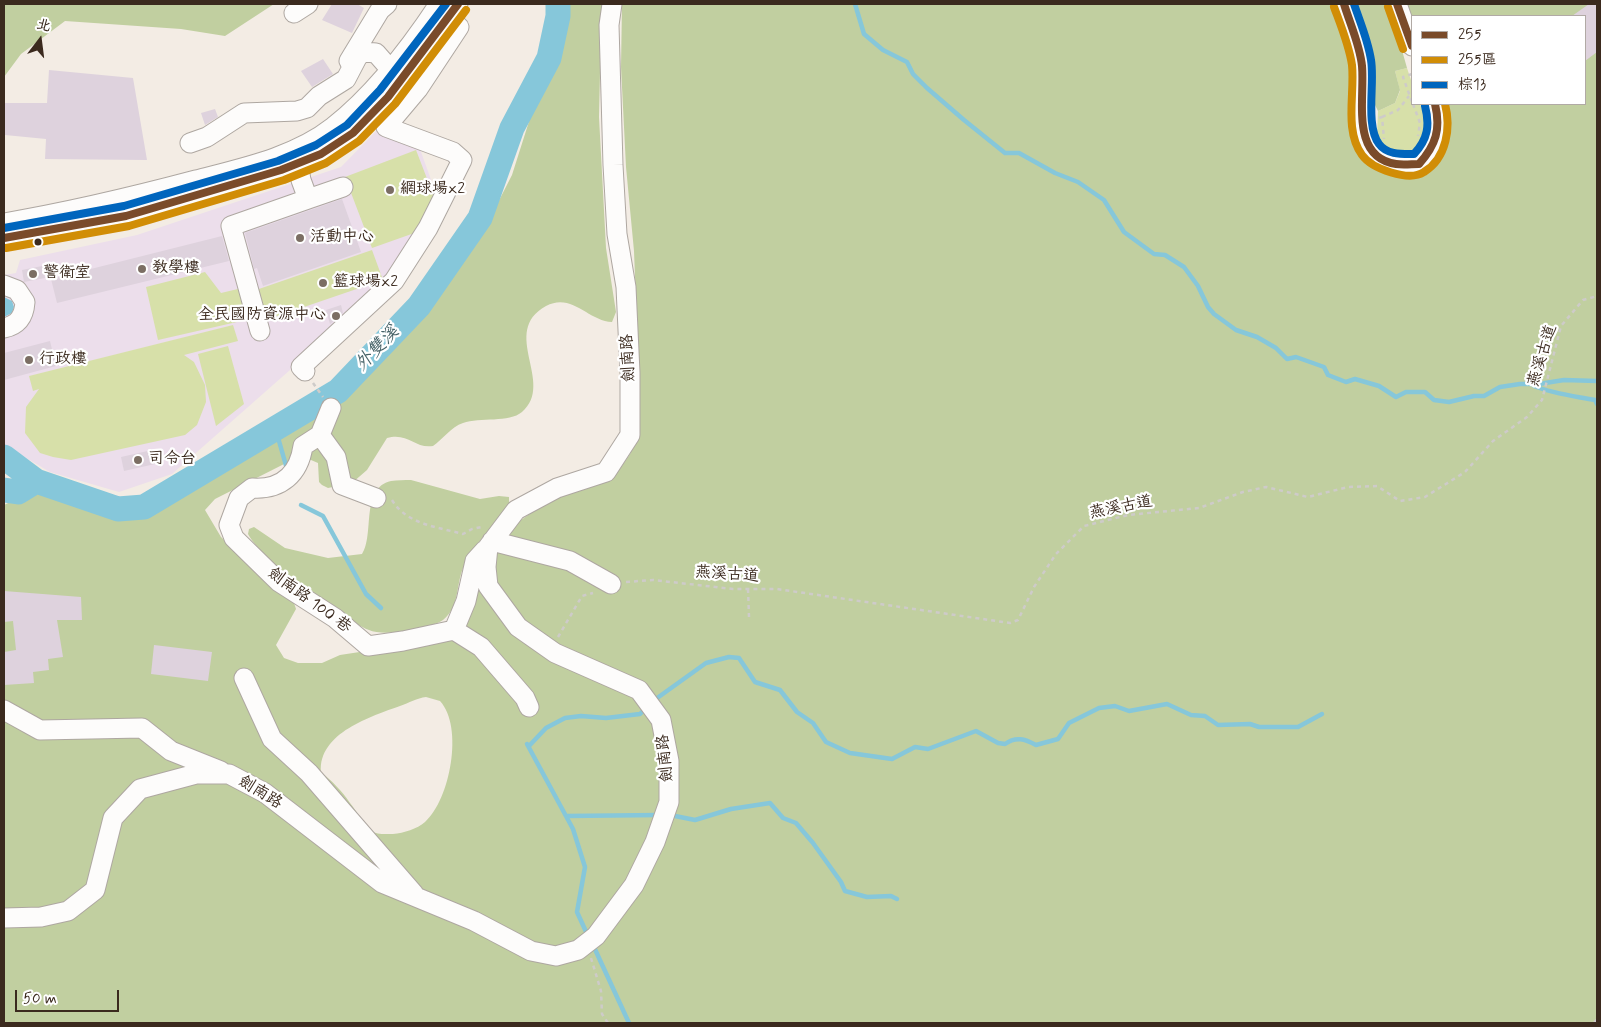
<!DOCTYPE html>
<meta charset="utf-8">
<style>
body{margin:0}
#map{position:relative;width:1601px;height:1027px;overflow:hidden;background:#f3ece4;font-family:Mynerve,"LXGW WenKai TC",sans-serif}
canvas{display:block}
.frame{position:absolute;inset:0;border:5px solid #3b2a1e;pointer-events:none}
.legend{position:absolute;left:1411px;top:15px;width:175px;height:90px;box-sizing:border-box;background:#fff;border:1px solid #b1aaa5;margin:0;padding:6px 9px;list-style:none;font-size:15px;color:#3b2a1e}
.legend li{display:flex;align-items:center;gap:10px;height:25px}
.legend b{width:25px;border:1px solid #b1aaa5}
.north{position:absolute;left:15px;top:15px;width:50px;height:50px;-webkit-text-stroke:4px #fff;paint-order:stroke;rotate:15deg;font-size:14px;font-weight:700;line-height:20px;text-align:center;color:#3b2a1e}
.north::after{content:'';display:block;margin:auto;width:18px;height:22px;background:#3b2a1e;clip-path:polygon(50% 0,100% 100%,50% 72%,0 100%)}
.scale{position:absolute;left:15px;top:990px;width:104px;height:22px;box-sizing:border-box;border:2px solid #3b2a1e;border-top:0;padding-left:6px;font-size:15px;line-height:18px;white-space:nowrap;color:#3b2a1e;-webkit-text-stroke:4px #fff;paint-order:stroke}
</style>
<div id="map">
<canvas width="1601" height="1027"></canvas>
<div class="frame"></div>
<ul class="legend">
<li><b style="height:6px;background:#7a4b2a"></b>255</li>
<li><b style="height:6px;background:#d18d06"></b>255區</li>
<li><b style="height:6px;background:#0065bd"></b>棕13</li>
</ul>
<div class="north">北</div>
<div class="scale">50 m</div>
</div>
<script>
const context = document.querySelector('canvas').getContext('2d');
context.lineJoin = 'round';
function fillPath(path, color) { context.fillStyle = color; context.fill(path, 'evenodd'); }
function stroke(path, color, width, dash) { context.strokeStyle = color; context.lineWidth = width; context.lineCap = dash ? 'butt' : 'round'; context.setLineDash(dash || []); context.stroke(path); }
function label(font, color, halo, rows, align = 'center') {
  context.font = font + ' Mynerve,"LXGW WenKai TC",sans-serif'; context.lineWidth = 4.5; context.setLineDash([]); context.textBaseline = 'middle'; context.strokeStyle = halo; context.fillStyle = color; for (const [text, x, y, turn = 0] of rows) {
    context.save(); context.translate(x, y); context.rotate((+turn || 0) * Math.PI / 180); context.textAlign = isNaN(turn) ? turn : align; if (halo) context.strokeText(text, 0, 0); context.fillText(text, 0, 0); context.restore();
  }
}
fillPath(new Path2D(`
 M388 119 416 138 439 202 391 281 172 474 119 492 50 472 4 445V275L16 273 20 260 137 235 341 167Z`), '#ecdeeb');
fillPath(new Path2D(`
 M1407 68 1412 83V104H1420C1422 110 1426 117 1426 123 1428 156 1403 158 1380 144L1377 136 1378 111 1395 103 1400 91 1395 71Z
 M416 150 436 202 420 231 372 248 345 177Z
 M372 250 383 280 266 320 256 290Z
 M205 272 221 293 242 288 250 319 158 340 146 287Z
 M233 325 238 341 184 355 194 362 205 385 206 402 197 425 185 435 71 460 53 457 40 453 25 433 26 407 39 389 33 391 29 376Z
 M228 346 244 404 216 426 198 354Z`), '#d7e0a9');
fillPath(new Path2D(`
 M4 4H274L225 36 181 29 65 21 21 54 4 77Z
 M565 4H604L601 29 599 117 606 248 616 312 612 322C588 321 572 292 546 306 499 332 556 383 522 412 509 423 480 417 463 423 451 427 443 439 433 446 415 449 408 432 387 438L367 470 352 483 328 488 322 485 319 482 318 463 311 460H292L215 499 205 510 221 537 270 584 293 600 296 609 276 645 284 658 298 663H322L340 655 451 638 479 580 514 525 538 508 576 490 605 481 617 473 630 454 638 434 639 379 634 251 626 167 621 67 622 4H1337L1354 67 1355 132 1401 173 1417 174 1432 168C1446 143 1446 132 1442 104H1585V16H1412V32L1404 4H1597V1023H4V505L31 492 45 494 112 513 135 514 160 507 340 397 376 365 422 316 487 224 512 175 532 112 549 76 563 29ZM426 697 440 701C464 727 450 800 425 822 417 829 404 833 393 834 386 834 377 835 371 831 362 824 357 811 350 803 342 791 332 781 321 772 318 733 372 716 400 706 409 703 417 698 426 697Z
 M1353 4H1389L1407 68 1395 71 1400 90 1395 103 1378 111 1369 93Z
 M411 480 480 499 499 496 509 497V504L504 513C490 529 474 545 465 564 455 582 461 606 443 620 430 629 384 637 369 630 337 617 265 564 248 534L249 529 254 527 285 548 328 558 362 554C375 535 360 488 391 481 397 480 405 480 411 480Z`), '#c1cfa0');
fillPath(new Path2D(`
 M4 297 12 301 14 307 12 313 4 317Z`), '#86c7da');
stroke(new Path2D(`
 M855 4 864 34 883 50 907 62 913 74 927 88 964 120 1005 153H1019L1055 173 1078 182 1104 200 1124 232 1154 254 1165 255 1184 267 1198 286 1208 307 1214 314 1236 330 1257 337 1276 348 1287 359 1296 357 1324 367 1328 375 1346 382 1355 379 1379 386 1396 397 1406 392H1425L1434 400 1449 402 1474 396H1484L1500 387 1520 384H1539L1564 380 1597 381
 M1534 386C1554 394 1574 396 1595 400L1597 404
 M275 427 287 469
 M301 505 323 516 366 594 381 608
 M653 701 706 663 729 657 739 658 755 682 780 690 797 712 813 723 826 742 850 753 892 759 915 747 928 749 976 731 998 743 1005 744C1016 736 1025 739 1036 745L1058 739 1069 723 1099 708 1115 706 1129 711 1167 704 1191 715 1205 716 1218 725 1250 724 1259 727H1298L1322 714
 M527 744 573 829 585 867 577 912 588 936
 M529 746 546 728 565 718 581 716 606 718 640 714 646 708
 M670 815 695 820 731 809 770 803 783 818 796 823 813 843 841 882 845 891 867 897 891 896 897 899
 M566 816 660 815
 M593 945 629 1023`), '#86c7da', 4.5);
stroke(new Path2D(`
 M4 457 36 481 118 509 144 507 338 391 419 306 480 218 512 128 549 58 558 16V4
 M4 490 18 492 36 481`), '#86c7da', 25);
fillPath(new Path2D(`
 M332 4H357L364 8 352 33 322 20Z
 M1589 4H1597V52L1585 61V16H1572Z
 M323 59 333 74 312 87 301 71Z
 M49 70 133 78 147 160 45 159 46 139 5 135V103H47Z
 M215 109 218 117 205 125 201 113Z
 M342 199 361 252 263 286 257 268 254 269 245 233Z
 M222 236 229 261 57 303 51 279Z
 M42 266 45 278 24 282 22 270Z
 M341 305 343 313 330 324 326 310Z
 M50 341 56 366 4 380V353Z
 M152 450 155 464 124 471 121 457Z
 M4 591 81 597 82 620H57L63 657 48 659 49 670 33 672 34 683 4 685V652L16 650 13 621 4 622Z
 M154 645 212 652 208 681 151 674Z`), '#ded2dd');
const minor = new Path2D(`
 M1344 4C1350 24 1360 46 1362 67 1365 115 1347 172 1419 164 1437 145 1443 130 1435 104
 M1397 4 1412 46
 M294 13 308 4
 M349 61 380 10 387 4
 M190 143 207 137 244 113 297 111 307 108 319 96 346 79 358 56 364 52 376 53 390 69
 M308 199 343 187
 M4 223C69 212 132 197 196 180 242 168 295 157 333 127 375 94 410 48 439 4
 M4 238 126 216 281 170 321 154 353 133 388 97 458 4
 M4 285 17 290 25 302C24 317 18 325 4 328
 M260 331 231 226 308 199 301 180 298 163
 M305 371 301 367 394 281 428 228 462 160 453 152 386 127 418 89 459 27 448 19
 M320 435 331 408
 M376 498 342 485 336 457 320 435 303 446C299 474 281 490 252 488L239 498 229 525 234 538 279 582 335 618 368 646 403 641 454 630 466 601 475 561 485 550
 M492 541 570 561 611 584
 M454 630 481 647 525 698 529 707
 M244 678 272 739 309 773 414 894
 M4 710 40 730 142 728 171 751 221 771
 M4 918 41 917 68 911 95 890 113 818 140 789 196 774H229L265 793 382 883 474 921 531 951 556 956 578 950 596 936 634 885 655 842 669 802V761L661 720 639 690 555 653 518 627 488 586 486 567 488 547 516 510 557 488 606 472 630 435V373L626 287 617 234 613 165 609 25 612 4`);
stroke(minor, '#aea7a1', 21);
stroke(new Path2D(`
 M1412 74 1403 77 1412 102
 M1413 104 1420 123 1418 136
 M1382 117 1398 110 1409 96
 M1379 118 1382 117 1384 139
 M313 383 323 397
 M392 500C406 524 437 527 463 534L472 529 482 527
 M626 582 653 580 733 589H777L1010 623 1018 620 1034 587 1056 554 1084 526 1128 515 1199 508 1243 492 1266 487 1308 497 1348 487 1377 486 1400 501 1425 497 1465 472 1493 441 1527 417 1542 400 1561 326 1583 300 1597 296
 M748 589 749 617
 M558 637 582 596 593 593
 M591 958 601 991 602 1014 608 1023
 M1594 1023 1597 1019`), '#cecbc9', 2.5, [4, 4]);
stroke(minor, '#fdfcfb', 19);
stroke(new Path2D(`
 M1344 4C1350 24 1360 45 1362 66 1365 99 1350 157 1396 164 1403 165 1412 164 1419 164 1436 145 1441 129 1435 104
 M1397 4 1412 46
 M4 238 126 216 281 170 321 154 353 133 388 97 458 4`), '#7a4b2a', 8);
stroke(new Path2D(`
 M1334 7C1341 26 1349 45 1352 65 1355 94 1344 130 1362 155 1372 169 1409 182 1424 172 1447 158 1451 127 1445 104
 M1388 7 1403 49
 M6 248 129 226 284 180 326 163 359 141 395 104 466 10`), '#d18d06', 8);
stroke(new Path2D(`
 M1354 4C1360 22 1368 40 1371 60 1375 83 1365 125 1379 144 1387 155 1402 154 1414 154 1428 139 1430 125 1425 106
 M4 228 124 206 278 161 316 145 347 125 380 90 446 4`), '#0065bd', 8);
for (const [x, y, r, color] of [
 [390,190,5,"#7b6e63"],
 [300,238,5,"#7b6e63"],
 [38,242,4.5,"#3b2a1e"],
 [142,269,5,"#7b6e63"],
 [33,274,5,"#7b6e63"],
 [323,283,5,"#7b6e63"],
 [336,316,5,"#7b6e63"],
 [29,360,5,"#7b6e63"],
 [138,460,5,"#7b6e63"]
]) { const dot = new Path2D(); dot.arc(x, y, r, 0, 2 * Math.PI); context.fillStyle = color; context.fill(dot); stroke(dot, '#fff', 2); }
label('16px', '#3b2a1e', '#fff', [
 ["網球場x2",400,190],
 ["活動中心",310,238],
 ["教學樓",152,269],
 ["警衛室",43,274],
 ["籃球場x2",333,283],
 ["全民國防資源中心",326,316,"right"],
 ["行政樓",39,360],
 ["司令台",148,460]
], 'left');
label('16px', '#3b2a1e', '#fff', [
 ["燕溪古道",1543,356,-73],
 ["劍南路",629,358,-93],
 ["燕溪古道",1121,508,-11],
 ["燕溪古道",727,575,4],
 ["劍南路 100 巷",309,601,36],
 ["劍南路",666,758,-96],
 ["劍南路",260,793,32]
]);
label('italic 18px', '#466267', '#fff', [
 ["外雙溪",378,349,-47]
]);
</script>
